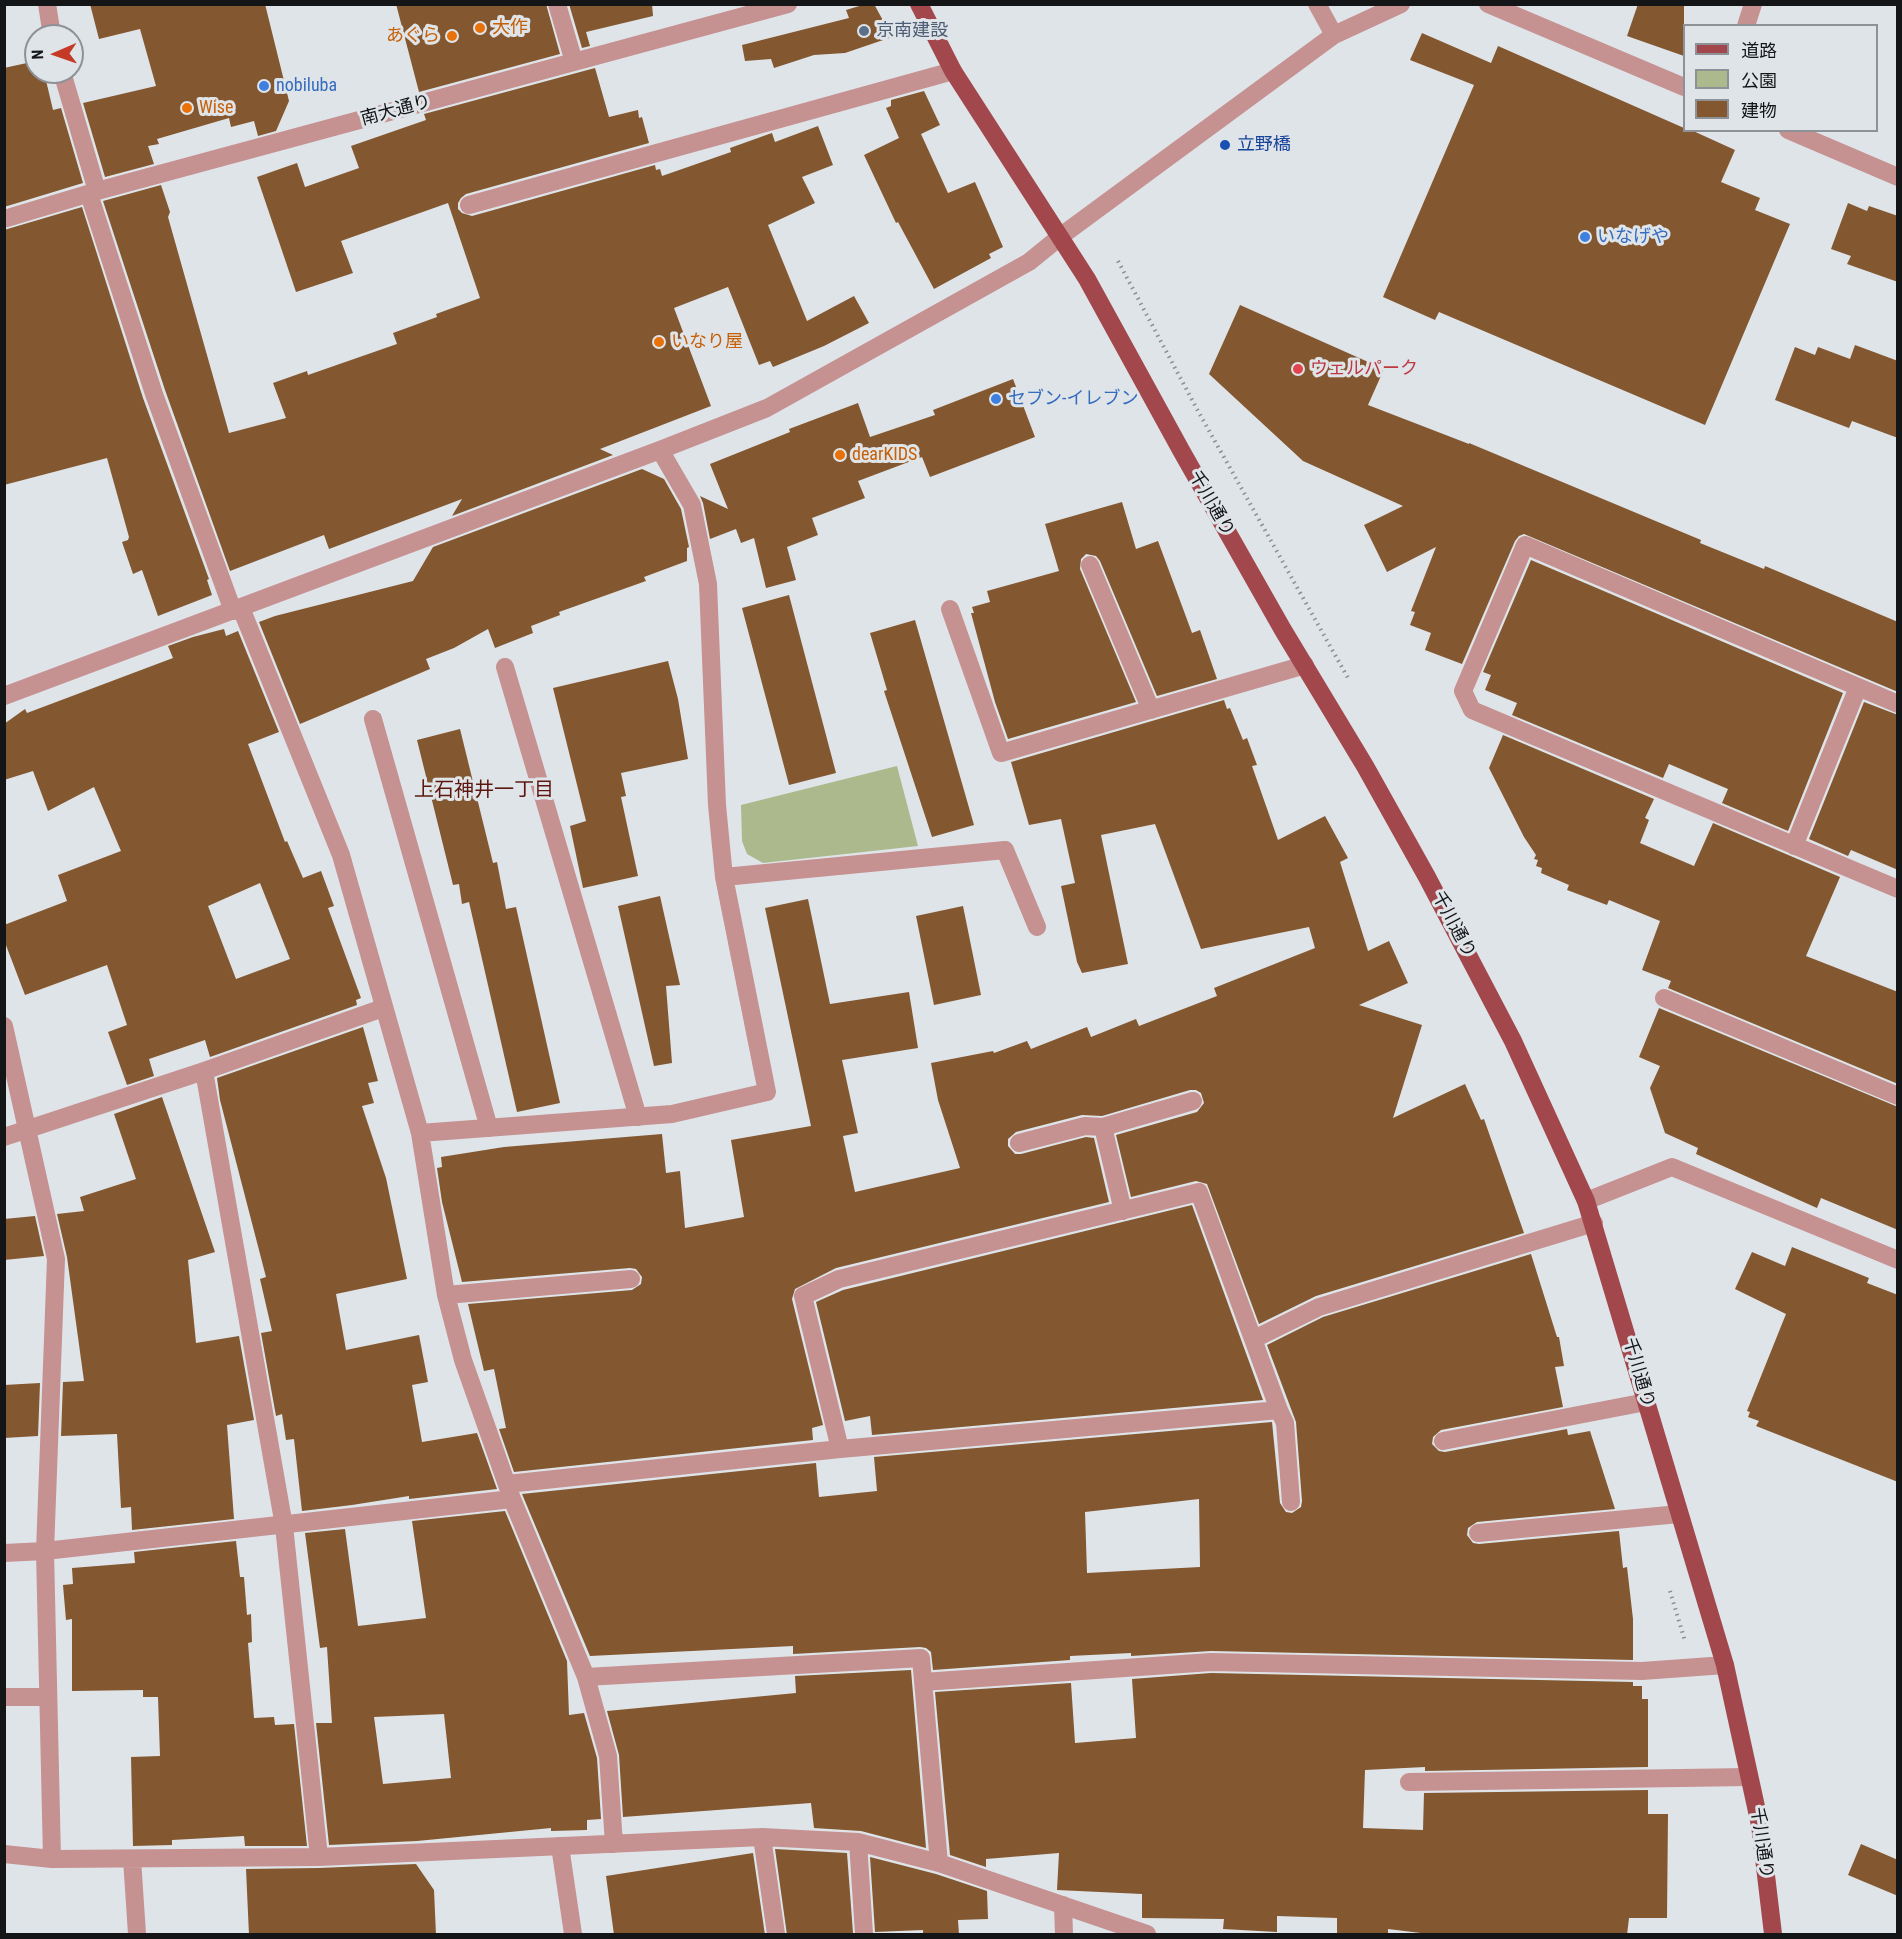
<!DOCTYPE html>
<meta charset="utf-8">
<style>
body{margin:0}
#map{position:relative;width:1902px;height:1939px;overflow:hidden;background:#dfe4e9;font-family:"Roboto Condensed","Noto Sans JP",sans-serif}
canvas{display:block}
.frame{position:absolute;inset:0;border:6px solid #141517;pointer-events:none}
.legend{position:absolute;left:1683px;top:24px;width:195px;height:108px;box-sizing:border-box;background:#dfe4e9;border:2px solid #8e9195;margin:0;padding:8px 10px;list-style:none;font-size:18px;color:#141517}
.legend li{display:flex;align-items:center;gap:12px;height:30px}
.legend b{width:30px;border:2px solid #8e9195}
.north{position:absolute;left:24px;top:24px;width:60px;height:60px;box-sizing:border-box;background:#dfe4e9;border:2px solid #8e9195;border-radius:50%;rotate:268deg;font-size:16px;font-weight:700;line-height:24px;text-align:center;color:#141517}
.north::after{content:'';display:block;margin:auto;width:21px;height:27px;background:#c53927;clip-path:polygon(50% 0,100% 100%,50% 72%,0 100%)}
</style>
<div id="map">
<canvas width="1902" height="1939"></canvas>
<div class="frame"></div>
<ul class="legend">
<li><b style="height:8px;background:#a2484d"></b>道路</li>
<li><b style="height:16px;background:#acb98d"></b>公園</li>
<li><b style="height:16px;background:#83572f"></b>建物</li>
</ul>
<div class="north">N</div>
</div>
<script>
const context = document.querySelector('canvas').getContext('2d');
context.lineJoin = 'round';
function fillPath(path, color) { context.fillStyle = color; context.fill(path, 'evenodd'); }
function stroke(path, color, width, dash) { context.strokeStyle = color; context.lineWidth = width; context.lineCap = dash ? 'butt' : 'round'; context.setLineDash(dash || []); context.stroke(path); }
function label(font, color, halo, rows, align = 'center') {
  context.font = font + ' "Roboto Condensed","Noto Sans JP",sans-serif'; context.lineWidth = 6; context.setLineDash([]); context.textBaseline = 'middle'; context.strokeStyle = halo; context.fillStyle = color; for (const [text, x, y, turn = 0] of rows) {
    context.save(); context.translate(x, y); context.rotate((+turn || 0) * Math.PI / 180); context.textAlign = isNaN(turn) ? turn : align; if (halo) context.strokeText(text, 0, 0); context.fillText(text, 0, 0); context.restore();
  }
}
fillPath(new Path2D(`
 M897 766 918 846 763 863 747 854 742 841 741 805Z`), '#acb98d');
fillPath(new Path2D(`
 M90 4H265L289 101 276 131 258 136 254 121 231 127 229 118 157 139 159 144 148 146 154 164 105 177 83 103 156 86 140 29 99 39Z
 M396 4H546L560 54 419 92Z
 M569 4H652L653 16 586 32 590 46 582 48Z
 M866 4H874L892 37 845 53 814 55 774 68 771 59 745 61 742 45 849 18 846 10Z
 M1638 4H1684V56L1627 36Z
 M1422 33 1491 63 1498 46 1684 128V130H1691L1735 150 1721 182 1760 198 1755 210 1790 224 1705 425 1439 312 1435 320 1383 297 1474 85 1410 60Z
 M36 61V72H44L53 110 61 108 83 183 4 207V68Z
 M595 68 609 117 638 110 639 118 642 117 649 143 466 194 461 198 458 203V209L462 213 472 216 655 165 656 170 660 169 662 176 731 152 730 148 769 134 772 133 775 142 818 126 833 165 802 177 815 203 768 225 807 321 854 296 869 323 824 346 773 367 770 361 759 365 728 287 674 308 711 406 600 449 613 455 452 516 462 499 329 549 324 535 230 571 165 390 103 201 161 185 170 212 168 217 229 433 286 418 273 383 307 371 308 375 397 344 393 333 437 317 436 314 480 298 448 203 341 241 353 273 296 292 257 177 297 163 305 187 359 168 351 146 426 120 424 114Z
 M924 91 940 125 921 134 948 193 975 182 1003 247 989 254 991 258 934 289 898 222 896 223 864 155 899 138 886 108 891 106V100Z
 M1848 203 1867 211 1869 206 1898 216V282L1847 264 1851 256 1831 249Z
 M82 207 143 398 209 579 207 580 212 595 158 616 142 570 133 574 122 542 128 540 129 537 107 458 4 485V230Z
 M1240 305 1384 369 1368 405 1469 444V443L1701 540 1700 543 1764 569 1765 566 1898 622V692L1524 534 1519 536 1515 541 1462 664 1425 650 1431 633 1410 625 1415 612 1411 611 1436 547 1387 572 1364 525 1403 506 1303 461 1209 374Z
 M1855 345 1898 361V438L1852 421 1849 428 1775 400 1795 347 1815 355 1818 347 1850 359Z
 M1013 379 1035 437 930 477 922 457 858 481 865 498 812 518 818 535 787 547 796 580 766 588 754 538 741 543 736 529 710 539 703 503 700 496 728 509 710 464 790 432 789 429 858 403 870 437 935 415 933 410Z
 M642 469 664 479 681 509 689 547 687 548V561L644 577 646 581 559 612 560 615 531 626 533 633 495 648 488 629 454 648 426 659 430 669 300 724 259 622 275 616 413 581 433 547Z
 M1122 502 1136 549 1158 541 1192 633 1200 630 1217 679 1157 696 1100 561 1096 556 1086 554 1081 559 1080 569 1136 702 1008 739 995 702 971 613H974L972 607 990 602 987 591 1059 571 1045 524Z
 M1531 560 1843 693 1788 831 1722 803 1728 789 1669 764 1663 778 1512 715 1517 703 1485 690 1491 675 1483 672Z
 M789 595 836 773 789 785 742 608Z
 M915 620 974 825 932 837 884 691 887 690 870 633Z
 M224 629 226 636 238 631 279 732 248 744 285 842 287 841 303 878 321 871 334 906 328 908 361 998 356 1000 357 1005 210 1057 205 1040 149 1059 154 1076 127 1085 108 1032 127 1025 107 965 25 995 4 940V925L67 901 58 875 121 851 94 787 48 811 33 771 4 780V724L25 709 27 713 173 658 168 646 193 637ZM260 883 290 959 236 979 208 906Z
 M668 661 678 699 688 759 621 773 626 796 621 797 638 876 583 888 570 826 586 821 553 688Z
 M1224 700 1227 709 1230 708 1243 740 1247 738 1257 765 1252 766 1278 840 1325 816 1348 858 1340 862 1368 951 1389 941 1408 983 1359 1005 1422 1025 1393 1118 1465 1084 1481 1120 1484 1119 1524 1233 1316 1296 1259 1324 1207 1184 1196 1181 1131 1197 1116 1135 1197 1112 1204 1103 1201 1093 1196 1090H1190L1102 1116 1082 1115 1016 1132 1008 1139V1146L1015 1154H1021L1086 1137 1094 1138 1109 1202 836 1268 795 1289 792 1299 823 1425 812 1428 813 1440 514 1472 499 1429 506 1428 494 1369 484 1371 468 1304 632 1290 641 1284 642 1277 636 1269 630 1268 462 1282 442 1202 437 1168 442 1167 441 1157 504 1147 662 1134 666 1173 680 1171 685 1228 744 1217 731 1140 811 1126 765 908 808 899 830 1004 909 992 918 1048 842 1060 858 1133 843 1136 855 1192 960 1168 938 1100 931 1063 993 1051 994 1053 1027 1041 1031 1049 1087 1027 1091 1037 1136 1019 1139 1026 1217 996 1214 988 1315 948 1309 927 1201 949 1155 824 1101 835 1128 964 1082 973 1077 962 1061 886 1075 883 1061 819 1029 825 1011 762Z
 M1864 702 1898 715V870L1851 850 1848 856 1809 839Z
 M460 729 493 863 497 862 506 909 516 907 560 1103 517 1112 469 902 462 904 459 884 453 885 417 740Z
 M1503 735 1654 799 1645 818 1649 820 1640 843 1694 866 1713 823 1840 877 1806 956 1898 992V1084L1668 988 1671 981 1642 970 1660 921 1609 900 1607 905 1567 890 1569 885 1541 873 1542 868 1536 866 1538 860 1534 859 1536 855 1524 837 1489 768Z
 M660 896 680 985 666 986 672 1063 654 1066 618 906Z
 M963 906 981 995 934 1005 916 916Z
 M1659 1008 1898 1107V1230L1821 1198 1817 1208 1696 1154 1698 1148 1665 1133 1650 1088 1660 1066 1639 1057Z
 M363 1027 378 1081 368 1083 374 1103 362 1106 386 1178 407 1279 336 1294 346 1350 419 1335 428 1382 412 1385 422 1442 477 1433 497 1489 409 1499V1496L352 1505 302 1511 294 1439 286 1440 282 1414 276 1416 261 1333 272 1331 260 1279 266 1277 220 1100 217 1078Z
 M162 1097 215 1252 188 1260 196 1343 239 1336 254 1420 227 1425 234 1519 132 1530 131 1507 121 1508 117 1434 61 1436 63 1382 84 1381 67 1257 57 1214 84 1211 80 1197 136 1179 114 1114Z
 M1192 1205 1263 1400 872 1435 870 1416 845 1421 816 1302 843 1290Z
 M35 1216 44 1256 4 1260V1219Z
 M1792 1247 1869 1278 1867 1283 1898 1295V1482L1756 1426 1759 1421 1748 1417 1750 1412 1747 1411 1786 1314 1735 1289 1752 1252 1785 1266Z
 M1531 1254 1557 1337H1559L1564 1366 1555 1367 1563 1407 1441 1430 1433 1437 1432 1444 1439 1451 1445 1452 1567 1429 1568 1435 1590 1431 1615 1509 1477 1522 1468 1528 1467 1535 1473 1543 1479 1544 1619 1531 1623 1568 1627 1567 1633 1619V1660L1211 1651 1131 1656V1653L1070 1656V1660L933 1670 931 1652 926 1648 920 1647 793 1654V1646L590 1656 522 1494 816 1463 819 1497 877 1491 874 1457 1272 1422 1280 1503 1286 1512 1292 1513 1301 1507 1302 1501 1296 1422 1267 1345 1323 1317ZM1199 1499 1200 1567 1087 1573 1085 1512Z
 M40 1383 38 1436 4 1438V1385Z
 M505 1511 567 1661 569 1715 584 1713 597 1758 601 1819 587 1820V1830L551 1831V1828L417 1841 329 1845 316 1723H332L327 1647 320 1648 305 1533 345 1529 358 1626 426 1618 412 1521ZM444 1714 451 1778 383 1784 374 1717Z
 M236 1541 240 1577H244L247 1615 251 1614 252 1642 248 1643 254 1718 274 1717 275 1725 294 1724 307 1846H245L244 1836 172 1840V1845L133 1846 131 1757 160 1756 158 1697H143V1690L72 1691V1619L66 1620 63 1585 73 1584 72 1568 135 1563 134 1552Z
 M911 1670 926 1848 861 1831 814 1828 811 1803 623 1817 619 1755 607 1711 796 1693 795 1676Z
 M1211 1673 1633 1682V1686H1642V1699H1648V1767L1425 1771V1767L1365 1770 1363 1828 1423 1830 1424 1793 1648 1790V1814H1668L1667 1918H1629L1627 1935H1437L1388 1929V1935H1337V1918L1277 1916V1932L1223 1929 1224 1919 1142 1918V1894L1057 1890 1059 1853 986 1859V1867L950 1855 935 1692 1071 1683 1075 1743 1136 1738 1132 1679Z
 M1861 1844 1898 1860V1896L1848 1875Z
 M775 1849 847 1853 853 1933 787 1935Z
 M753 1853 765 1935H614L606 1876Z
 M870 1857 936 1874 987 1891 988 1919 958 1920 959 1935H923V1930L875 1932Z
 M416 1864 434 1890 436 1935H249L246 1869 319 1868Z`), '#83572f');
stroke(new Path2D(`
 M1118 261 1198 411 1348 678
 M1670 1591 1685 1641`), '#8b8e92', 4, [1.5, 4.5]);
stroke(new Path2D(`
 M47 4 52 36
 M557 4 574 62
 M1317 4 1334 35
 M1488 4 1684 87
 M1746 26 1753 4
 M62 72 97 191
 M1788 130 1898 177
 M89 194 154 394 233 611
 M469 205 953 71
 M4 219 97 191 788 4
 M1090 565 1151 710
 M241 608 341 855 420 1133 446 1295 463 1360 512 1499 586 1677 608 1756 614 1844
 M950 609 1001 753 1305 665
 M505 667 638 1117
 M4 696 660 450 767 408 1029 262 1061 236 1334 35 1401 4
 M1898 704 1525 545 1463 691 1472 710 1898 889
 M373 719 489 1128
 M1794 846 1858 687
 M724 877 1005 850 1037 927
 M1664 998 1898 1096
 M4 1026 56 1259 45 1551 52 1859
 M204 1071 284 1526 319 1857
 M1103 1127 1193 1101
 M420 1133 672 1114 767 1092 724 877 717 805 708 584 692 505 660 450
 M4 1137 204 1071 383 1008
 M1019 1143 1085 1126 1103 1127 1123 1211
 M1586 1201 1672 1167 1898 1260
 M446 1295 631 1279
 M1254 1339 1319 1307 1594 1223
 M1279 1410 1285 1423 1291 1502
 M1443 1441 1646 1402
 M507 1484 840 1449 1279 1410 1199 1192 839 1279 803 1296 840 1449
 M1478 1533 1679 1514
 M4 1553 45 1551 512 1499
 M586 1677 921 1658 939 1863
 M923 1682 1211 1662 1642 1671 1725 1665
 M4 1697H48
 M1409 1782 1749 1777
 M762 1837 776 1934
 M858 1842 864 1934
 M560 1846 573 1934
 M4 1854 52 1859 319 1857 762 1837 858 1842 939 1863 1147 1934
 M132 1859 137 1934
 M1063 1905 1064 1934`), '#c59191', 18);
stroke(new Path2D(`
 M919 4 953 71 1087 279 1182 452 1283 630 1365 766 1427 877 1513 1041 1586 1201 1725 1665 1760 1825 1773 1934`), '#a2484d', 18);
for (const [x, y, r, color] of [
 [480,28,6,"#e8710a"],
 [864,31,6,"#5c6f8a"],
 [452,36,6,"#e8710a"],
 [264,86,6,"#3f7fe0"],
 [187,108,6,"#e8710a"],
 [1225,145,6,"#1a4fb4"],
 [1585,237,6,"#3f7fe0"],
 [659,342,6,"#e8710a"],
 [1298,369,6,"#e0444e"],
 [996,399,6,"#3f7fe0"],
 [840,455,6,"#e8710a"]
]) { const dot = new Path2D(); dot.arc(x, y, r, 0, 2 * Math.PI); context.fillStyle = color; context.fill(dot); stroke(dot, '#dfe4e9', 2); }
label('18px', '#c56008', '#dfe4e9', [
 ["大作",492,28],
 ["あぐら",440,36,"right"],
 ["Wise",199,108],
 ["いなり屋",671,342],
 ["dearKIDS",852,455]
], 'left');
label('18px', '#4e5e75', '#dfe4e9', [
 ["京南建設",876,31]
], 'left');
label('18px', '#366cbe', '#dfe4e9', [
 ["nobiluba",276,86],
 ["いなげや",1597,237],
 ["セブン-イレブン",1008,399]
], 'left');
label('18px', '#141517', '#dfe4e9', [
 ["南大通り",396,111,-15],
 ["千川通り",1211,504,60],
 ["千川通り",1453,925,62],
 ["千川通り",1638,1373,74],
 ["千川通り",1761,1843,82]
]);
label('18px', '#164399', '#dfe4e9', [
 ["立野橋",1237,145]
], 'left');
label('18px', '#be3a42', '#dfe4e9', [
 ["ウェルパーク",1310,369]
], 'left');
label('20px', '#5b170e', '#dfe4e9', [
 ["上石神井一丁目",484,791]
]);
</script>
